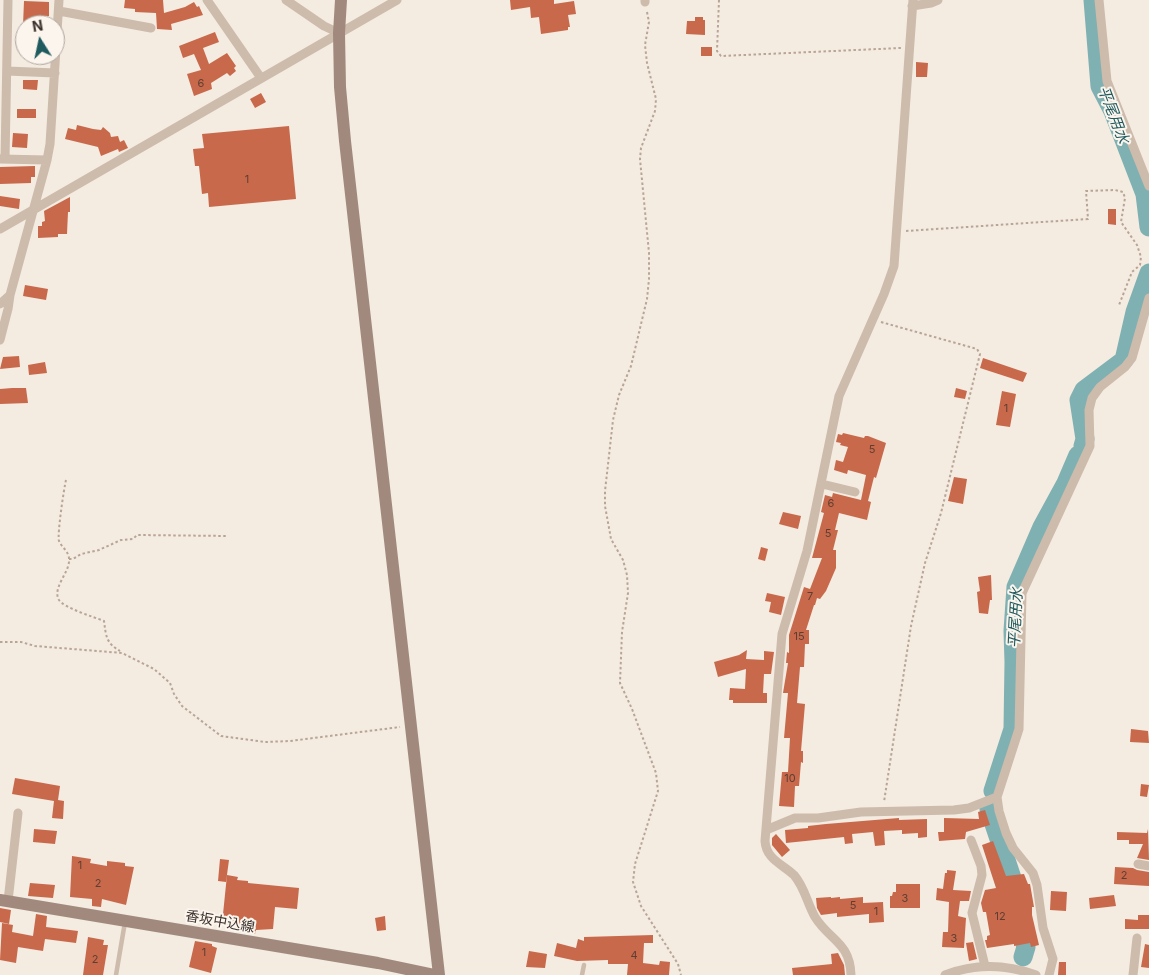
<!DOCTYPE html>
<meta charset="utf-8">
<style>
body{margin:0}
#map{position:relative;width:1149px;height:975px;overflow:hidden;background:#f4ebe1;font-family:Inter,sans-serif}
canvas{display:block}
.north{position:absolute;left:15px;top:15px;width:50px;height:50px;box-sizing:border-box;background:#fbf5ee;border:1px solid #aea6a0;border-radius:50%;rotate:350deg;font-size:14px;font-weight:700;line-height:20px;text-align:center;color:#3b302b}
.north::after{content:'';display:block;margin:auto;width:18px;height:22px;background:#1f5a5e;clip-path:polygon(50% 0,100% 100%,50% 72%,0 100%)}
</style>
<div id="map">
<canvas width="1149" height="975"></canvas>
<div class="north">N</div>
</div>
<script>
const context = document.querySelector('canvas').getContext('2d');
context.lineJoin = 'round';
function stroke(path, color, width, dash) { context.strokeStyle = color; context.lineWidth = width; context.lineCap = dash ? 'butt' : 'round'; context.setLineDash(dash || []); context.stroke(path); }
function fillPath(path, color) { context.fillStyle = color; context.fill(path, 'evenodd'); }
function label(font, color, halo, rows, align = 'center') {
  context.font = font + ' Inter,"Noto Sans JP",sans-serif'; context.lineWidth = 4; context.setLineDash([]); context.textBaseline = 'middle'; context.strokeStyle = halo; context.fillStyle = color; for (const [text, x, y, turn = 0] of rows) {
    context.save(); context.translate(x, y); context.rotate((+turn || 0) * Math.PI / 180); context.textAlign = isNaN(turn) ? turn : align; if (halo) context.strokeText(text, 0, 0); context.fillText(text, 0, 0); context.restore();
  }
}
stroke(new Path2D(`
 M1093 0 1100 86 1113 111 1145 194 1149 227
 M1083 446 1085 439 1079 400 1084 390 1124 360 1135 312 1149 273
 M993 791 1013 729 1014 662 1013 631 1016 587 1042 527 1066 483 1078 455
 M989 809 1013 881 1018 920 1026 947 1023 957`), '#7fb0b2', 19);
fillPath(new Path2D(`
 M125 0H163L164 13 185 7 194 2 197 7 199 6 203 15 171 24 172 30 157 29 156 13 135 12V9L124 8Z
 M510 0H554V4L574 1 576 14 568 15 570 27H568V30L541 34 539 17 531 18 530 7 511 10Z
 M24 1 49 2V16H46L45 25H23Z
 M695 17H703V20H705V35L686 34 687 21H695Z
 M215 32 219 42 203 48 209 64 227 53 236 66 234 68 236 71 230 76 227 73 211 83 212 89 194 96 187 74 201 70 194 54 183 58 179 46Z
 M701 47H712V56H701Z
 M916 62 928 63 927 77H916Z
 M23 80H38L37 90 23 89Z
 M261 93 266 102 255 108 250 99Z
 M17 109H36V118H17Z
 M77 125 93 129 101 130 103 127 110 133 111 137 118 136 120 142 124 140 128 148 119 152 118 149 101 156 98 147 65 139 68 128 76 130Z
 M289 126 296 199 209 207 208 193 202 194 199 166H195L193 149 204 148 202 134Z
 M13 133 28 134 27 148 12 147Z
 M35 166V177H31V183L0 184V167Z
 M0 196 20 199 19 209 0 206Z
 M70 197V212H68L67 234H58V237L38 238V226H42V222L45 221 44 211Z
 M1108 209H1116V225L1108 224Z
 M25 285 48 289 46 300 23 296Z
 M19 356 20 367 0 369 3 357Z
 M983 358 1027 373 1023 382 980 368Z
 M45 362 47 373 29 375 28 365Z
 M12 388H26L28 403 0 404V389Z
 M956 388 967 391 965 399 954 397Z
 M1002 391 1016 394 1010 427 996 425Z
 M843 433 864 438 865 436H868L886 443 876 478 874 477 868 501 871 502 867 520 839 513 835 530H838L833 550H836V568L826 591 820 599 817 598 815 605H814L806 630H809V644H805L804 667H800L797 703 805 704 801 751H803V763L801 762 799 786H795L794 807 779 806 782 772H788L790 738H784L788 693H783L788 663H786L787 652 789 653V635L804 587 810 589 822 558H812L824 513 821 512 825 495 832 497 833 493 861 500 866 475 848 470 847 474 834 470 836 460 843 462 848 447 840 445 841 443 836 442 838 434 842 435Z
 M954 477 967 479 963 504 948 501Z
 M783 512 801 516 798 529 779 524Z
 M761 547 768 549 765 561 758 559Z
 M991 575 992 600H990L988 614 979 613 977 592 980 591 978 577Z
 M767 593 785 597 781 615 769 612 771 602 765 601Z
 M747 650 746 659 764 660V651L774 652 771 674H764L763 693H767V703H733V700H729L730 688 745 689 746 669 718 677 714 662 739 655Z
 M1131 729 1148 731 1149 743 1130 742Z
 M15 778 60 786 58 800 64 801 63 819 52 818 54 801 12 794Z
 M1141 784 1149 785 1147 797 1140 796Z
 M985 810 990 825 966 832 965 839 939 841 938 832H944V818L979 819 978 812Z
 M899 818V820L927 819V837L918 838V833L902 834V830L884 831 885 845 875 846 873 832 852 834 853 843 845 844 844 837 786 843 785 830 808 828V826L826 824Z
 M34 829 57 831 55 844 33 842Z
 M1148 829 1149 860 1137 858 1143 844H1129V840H1117V832L1147 833Z
 M776 834 790 850 782 857 772 845V838Z
 M993 841 1006 876 1024 874 1028 884H1030L1034 907H1032V915L1039 945 1031 947 1030 943 1014 946V944L987 948 985 940H987V936L990 935 986 912H983L981 903 985 890 996 888 982 845Z
 M72 856 91 859 90 863 107 866V861L125 863V866L134 867 126 905 102 899 101 907 92 906V899L70 897Z
 M220 859 229 860 226 882 218 881Z
 M1115 867 1133 868 1137 870 1149 872V886L1114 884Z
 M947 870 956 871 953 890 971 891 969 901H960L958 916 966 918 964 948 942 947 943 932H948L949 902 936 900 937 888 943 889 945 873H947Z
 M227 875 238 877 237 880 248 881V883L299 888 297 909 275 907 273 929 256 930 255 934 237 931 238 926 222 924Z
 M30 883 55 885 53 898 28 896Z
 M896 884H920V908H890V896H892L893 892H896Z
 M1051 891 1067 892 1066 911 1050 910Z
 M1114 895 1116 906 1090 909 1089 898Z
 M831 897V898L840 897V899L863 897V903L883 902 884 922 869 923V914L837 917V913L821 915 817 908 816 898Z
 M0 908 11 910 9 924 0 922Z
 M36 914 47 916 46 927 78 931 76 943 45 939 43 951 18 947 16 963 0 960 2 923 13 925 12 932 33 936Z
 M1138 915H1149V929H1125V919L1138 920Z
 M385 916 386 930 377 931 375 918Z
 M653 935V943H644L643 963 659 965 660 961 670 962 669 975H627L628 964H608V960L577 961 554 956 557 943 576 948 578 939 584 941V937Z
 M88 937 104 940 103 945H108L103 975H83Z
 M195 941 212 944V946L217 948 211 973 189 967Z
 M973 942 977 959 969 961 966 943Z
 M1145 944 1149 945V968L1141 967Z
 M529 951 547 954 545 968 526 967Z
 M838 953 844 965 845 975H793L792 968 832 964 831 954Z
 M1059 962H1066V975H1058Z`), '#c8694b');
stroke(new Path2D(`
 M719 0 717 51 721 56 901 48
 M647 12 649 22 645 45 647 63 656 99 655 111 641 148 640 159 649 253V279L647 299 631 366 619 395 613 420 605 491V506L611 539 623 560 627 575 628 593 622 632 620 683 632 709 656 773 658 791 635 864 633 882 641 906 678 964 681 975
 M906 231 1088 219 1086 191 1115 190 1123 192 1125 198 1121 222 1137 245 1141 257 1140 265 1132 272 1119 305
 M881 322 977 349 980 354 941 513 925 563 911 626 884 802
 M66 480C64 488 57 535 59 541 62 548 70 552 69 561 69 573 52 588 59 600 64 608 94 617 104 621 106 636 106 643 120 651
 M69 559H73L81 554 99 550 121 540 133 539 137 535 228 536
 M0 642H21L35 646 122 653 154 669 170 683 174 694 182 706 221 736 265 742 290 741 400 727`), '#b9a596', 2, [2.5, 2.5]);
stroke(new Path2D(`
 M116 975 125 922
 M582 975 584 965`), '#cdbbac', 4.5);
stroke(new Path2D(`
 M207 0 261 78
 M286 0 324 26 339 33
 M645 0V2
 M1099 0 1107 81 1149 186
 M912 6 931 3 938 0
 M59 11 151 28
 M7 71 55 73
 M0 159 47 160
 M5 159 8 0
 M0 229 397 0
 M0 304 10 295 47 160 50 144 59 0
 M0 340 8 309 10 295
 M822 484 855 492
 M766 830 795 818H818L861 812 954 810 969 808 997 797
 M971 840 981 866 982 875 972 913 985 966
 M1138 864 1149 866
 M8 901 18 813
 M851 975C850 942 829 940 815 917 807 903 805 888 794 875 782 864 766 859 765 841L782 634 807 551 839 396 884 294 894 266 913 0
 M945 975C976 963 1005 964 1036 975
 M1049 975 1053 959 1043 928 1037 885 1033 873 1013 848 1006 833 999 811 997 797 1019 729 1022 593 1090 446 1089 410 1092 398 1100 387 1125 367 1132 358 1149 298
 M1133 975 1137 938`), '#cdbbac', 9);
stroke(new Path2D(`
 M341 0 339 33 340 87 345 141 439 975
 M0 900 378 963 435 975`), '#a18a7d', 12);
label('11px', '#5e3e33', null, [
 ["6",201,84],
 ["1",247,180],
 ["1",1006,409],
 ["5",872,450],
 ["6",831,504],
 ["5",828,534],
 ["7",810,597],
 ["15",799,637],
 ["10",790,779],
 ["1",80,866],
 ["2",1124,876],
 ["2",98,884],
 ["3",905,899],
 ["5",853,906],
 ["1",876,912],
 ["12",1000,917],
 ["3",954,939],
 ["1",204,953],
 ["4",634,956],
 ["2",95,960]
]);
label('14px', '#3b302b', '#fbf5ee', [
 ["香坂中込線",220,922,10]
]);
label('italic 15px', '#1f5a5e', '#fbf5ee', [
 ["平尾用水",1113,115,69],
 ["平尾用水",1016,618,-87]
]);
</script>
